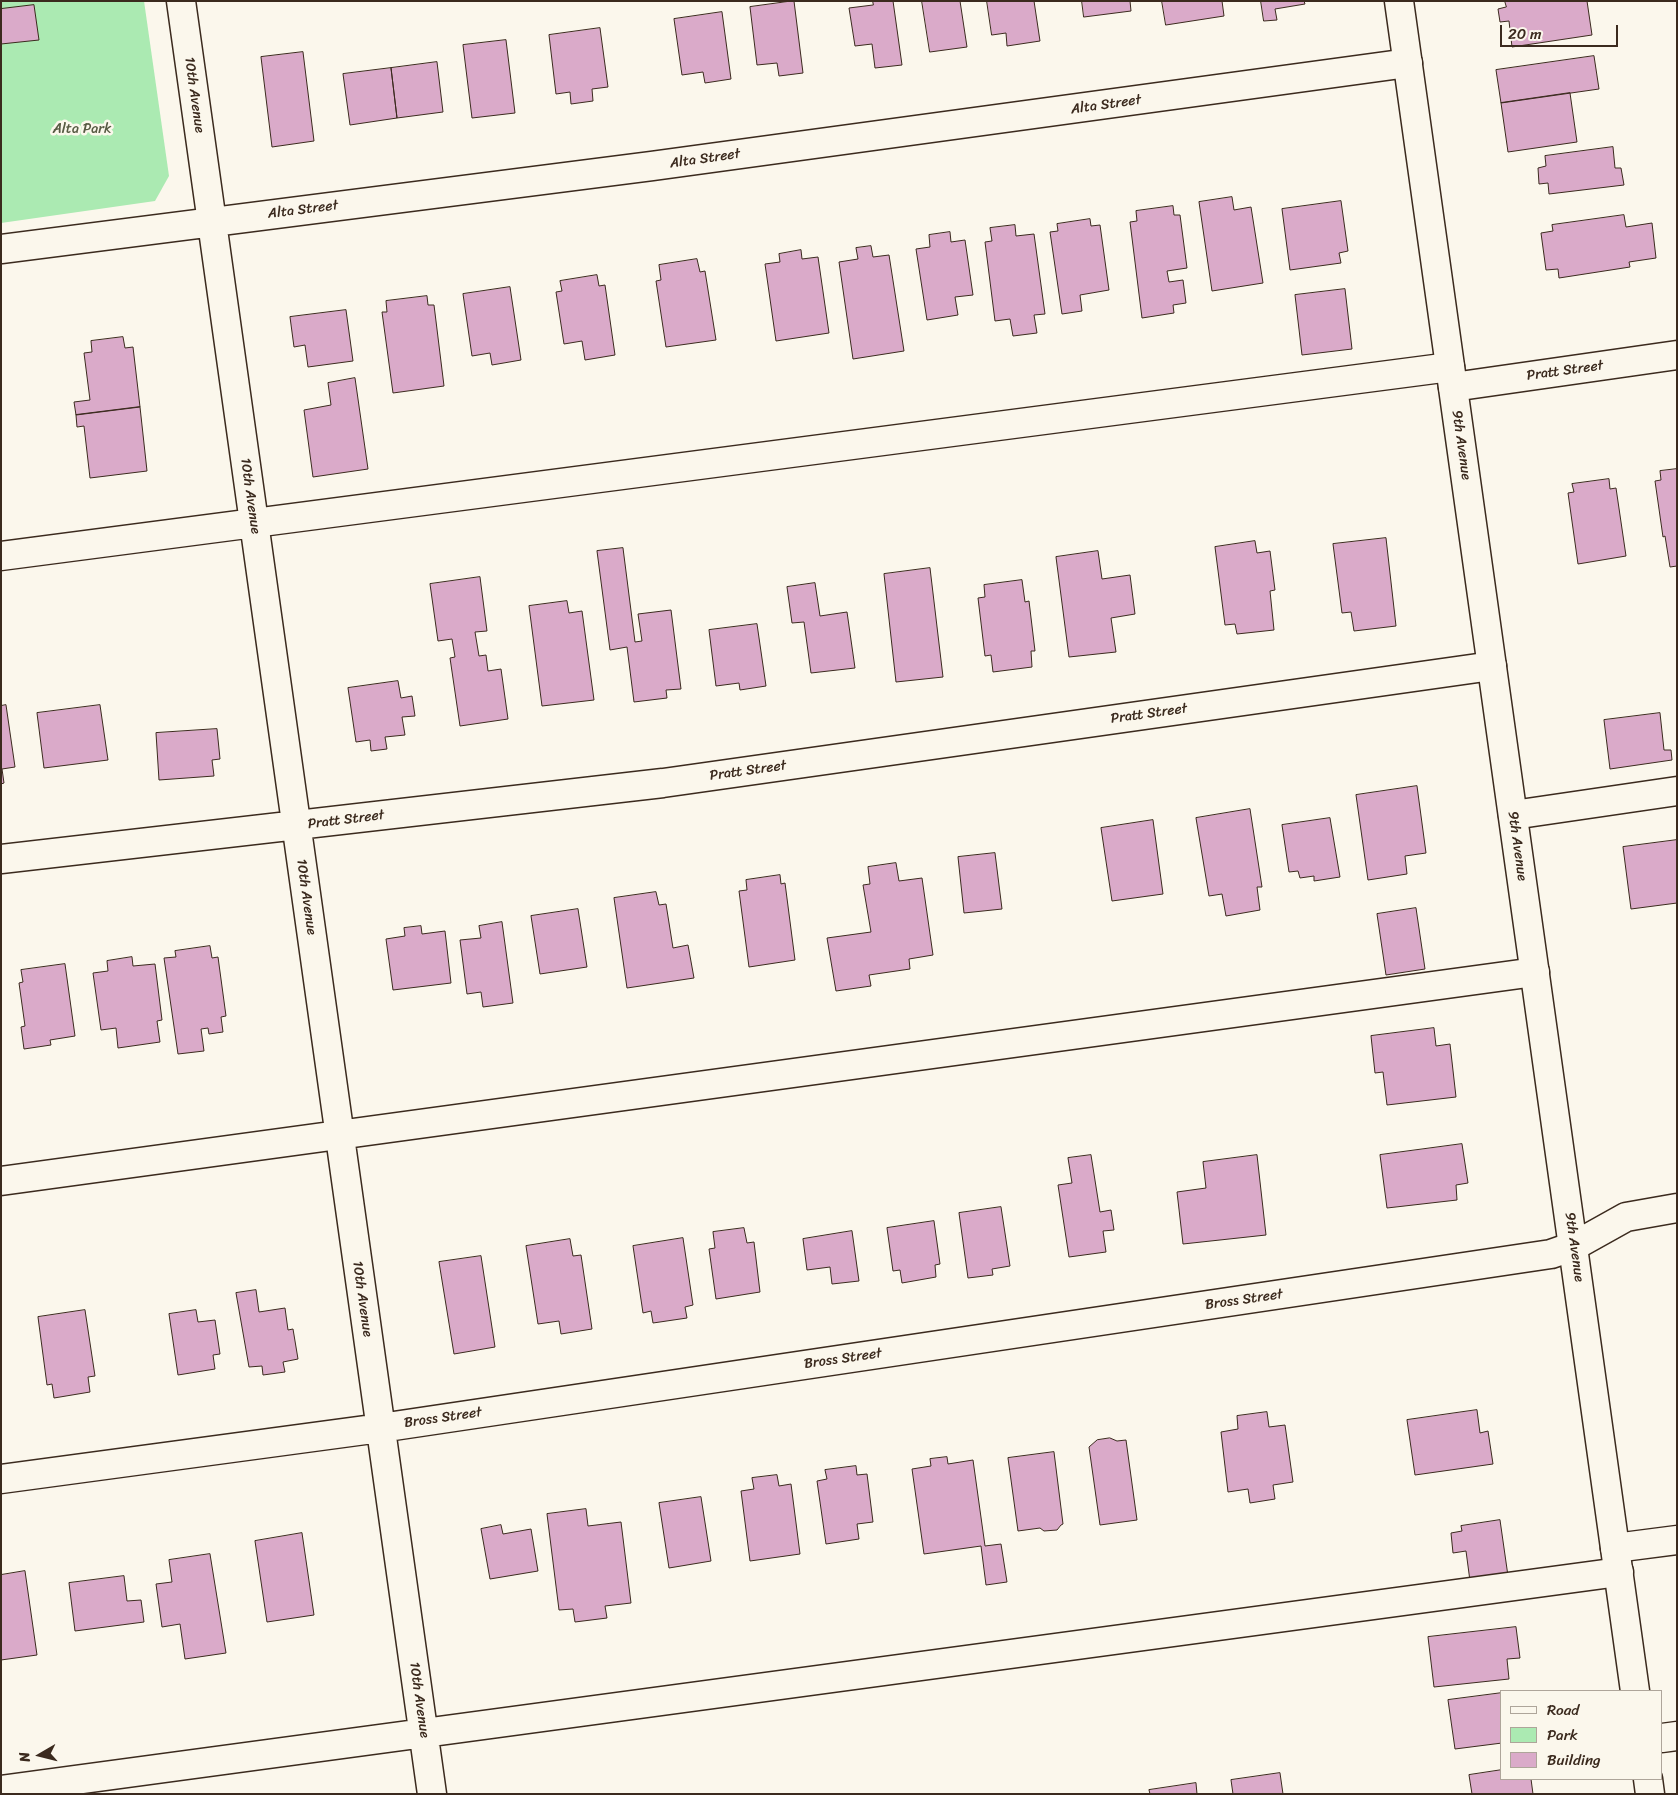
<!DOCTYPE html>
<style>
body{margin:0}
#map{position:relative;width:1678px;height:1795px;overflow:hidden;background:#fbf7ec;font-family:Sriracha,sans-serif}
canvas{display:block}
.frame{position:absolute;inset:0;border:2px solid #3b2a1e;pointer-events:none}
.legend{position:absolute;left:1500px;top:1690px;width:162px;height:90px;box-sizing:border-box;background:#fbf7ec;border:1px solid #aea59a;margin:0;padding:6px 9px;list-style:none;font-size:15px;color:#3b2a1e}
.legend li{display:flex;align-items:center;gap:10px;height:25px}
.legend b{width:25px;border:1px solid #aea59a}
.north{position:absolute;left:15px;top:1730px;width:50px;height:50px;-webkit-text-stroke:4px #fbf7ec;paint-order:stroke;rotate:262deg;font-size:14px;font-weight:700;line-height:20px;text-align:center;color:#3b2a1e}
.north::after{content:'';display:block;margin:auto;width:18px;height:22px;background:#3b2a1e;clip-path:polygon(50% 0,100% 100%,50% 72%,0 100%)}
.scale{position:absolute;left:1500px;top:25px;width:118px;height:22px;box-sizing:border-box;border:2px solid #3b2a1e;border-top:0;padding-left:6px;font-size:15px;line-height:18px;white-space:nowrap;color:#3b2a1e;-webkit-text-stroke:4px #fbf7ec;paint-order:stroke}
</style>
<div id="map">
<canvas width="1678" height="1795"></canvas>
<div class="frame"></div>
<ul class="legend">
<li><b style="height:6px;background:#fbf7ec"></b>Road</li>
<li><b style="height:14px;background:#abeab2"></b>Park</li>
<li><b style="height:14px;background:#daaac9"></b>Building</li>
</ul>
<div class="north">N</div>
<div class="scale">20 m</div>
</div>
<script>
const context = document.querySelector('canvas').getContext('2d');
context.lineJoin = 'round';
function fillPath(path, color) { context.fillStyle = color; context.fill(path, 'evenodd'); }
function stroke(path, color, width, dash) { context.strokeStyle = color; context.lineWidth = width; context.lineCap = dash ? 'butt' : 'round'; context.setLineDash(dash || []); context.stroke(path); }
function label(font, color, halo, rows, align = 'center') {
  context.font = font + ' Sriracha,sans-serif'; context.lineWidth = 5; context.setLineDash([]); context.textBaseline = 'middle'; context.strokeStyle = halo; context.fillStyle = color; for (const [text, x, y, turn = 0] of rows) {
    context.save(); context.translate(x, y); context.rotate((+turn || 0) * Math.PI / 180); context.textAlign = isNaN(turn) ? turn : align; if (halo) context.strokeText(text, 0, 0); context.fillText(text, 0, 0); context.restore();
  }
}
fillPath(new Path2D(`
 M1 1H144L169 176 155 201 1 223Z`), '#abeab2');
const building = new Path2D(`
 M794 1 803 73 779 76 777 63 757 65 750 7Z
 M873 1H893L902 65 875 68 872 44 855 46 849 8 873 5Z
 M922 1H960L967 47 930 52Z
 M987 1H1034L1040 41 1007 46 1006 33 992 35Z
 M1082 1H1130L1131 11 1084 17Z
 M1162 1H1222L1224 16 1166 25Z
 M1261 1H1304L1305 4 1275 9 1277 20 1264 21Z
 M1505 1H1587L1592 35 1512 47 1509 21 1500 22 1498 9 1506 7Z
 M34 5 39 40 1 44V9Z
 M722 12 731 79 705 83 703 72 682 75 674 19Z
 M600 28 608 87 592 89 593 101 571 104 570 92 556 94 549 35Z
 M506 40 515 113 472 118 463 45Z
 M303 52 314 141 272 147 261 57Z
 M1594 56 1599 89 1501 103 1496 70Z
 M437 62 443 112 397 118 391 68Z
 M391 68 397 118 350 125 343 74Z
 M1570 93 1577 142 1508 152 1501 103Z
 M1613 147 1615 168H1621L1624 185 1549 194 1548 183 1539 184 1538 168 1546 166 1545 156Z
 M1232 197 1234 210 1251 207 1263 283 1212 291 1199 202Z
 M1341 201 1348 251 1339 253 1341 263 1290 270 1282 209Z
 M1173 206 1174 215H1180L1187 268 1167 271 1169 282 1183 280 1186 303 1173 305 1174 313 1142 318 1130 222 1137 221 1136 211Z
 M1624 215 1626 227 1652 223 1656 258 1629 262 1630 267 1559 278 1558 269 1546 270 1541 233 1553 231 1552 225Z
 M1090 219 1091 226 1100 225 1109 290 1080 295 1082 311 1062 314 1050 232 1058 231 1057 224Z
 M1015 225 1016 236 1034 234 1045 314 1034 315 1037 333 1013 336 1010 319 995 321 985 242 992 241 990 228Z
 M950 232 951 242 965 240 973 295 955 297 958 315 927 320 916 249 930 247 929 235Z
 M871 246 873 257 889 255 904 351 853 359 839 262 858 259 856 248Z
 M801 250 802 259 818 257 829 333 776 341 765 264 780 262 779 254Z
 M697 259 700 272 705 271 716 340 666 347 656 281 661 280 659 265Z
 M597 275 599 286 605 285 615 355 585 360 582 341 564 344 556 292 562 291 560 281Z
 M510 287 521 360 492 365 490 353 472 356 463 294Z
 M1345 289 1352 349 1302 355 1295 295Z
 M427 296 428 305H434L444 386 393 393 382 312H387L386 301Z
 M346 310 353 361 308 367 305 345 294 347 290 317Z
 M123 337 125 348 133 347 140 407 76 415 74 402 90 400 84 353 92 352 91 341Z
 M355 378 368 469 313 477 304 410 331 405 328 383Z
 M140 407 147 471 90 478 84 426 77 427 76 415Z
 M1677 469V566L1670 567 1665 536 1663 537 1655 481 1661 480 1660 471Z
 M1609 479 1610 489 1616 488 1626 556 1578 564 1568 493 1574 492 1572 484Z
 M1386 538 1396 626 1354 631 1351 612 1342 613 1333 544Z
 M1255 541 1257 553 1270 551 1275 590 1270 591 1274 630 1237 634 1235 624 1225 625 1215 547Z
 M623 548 635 642 642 641 638 614 671 610 681 689 666 690 667 698 634 702 627 647 610 650 597 551Z
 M1098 551 1102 579 1130 575 1135 614 1111 618 1116 652 1069 657 1056 557Z
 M930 568 943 677 896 682 884 574Z
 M480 577 487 631 475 632 479 656 486 655 488 671 501 669 508 719 460 726 450 658 455 657 452 639 438 641 430 584Z
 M1022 580 1025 602 1029 601 1035 651H1031L1032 667 993 672 991 655 985 656 978 598 985 597 984 585Z
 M815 583 820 616 847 612 855 668 811 673 804 622 792 623 787 587Z
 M567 601 569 613 582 611 594 700 542 706 529 606Z
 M757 624 766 686 740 690 739 683 716 686 709 630Z
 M398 681 401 698 412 696 415 716 402 717 405 735 385 737 387 749 371 751 370 740 356 742 348 688Z
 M6 705 15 767 2 769 4 783 1 784V706Z
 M100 705 108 760 44 768 37 713Z
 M1660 713 1664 750H1671L1672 760 1610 769 1604 720Z
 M217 729 220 759 212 760 214 776 159 780 156 733Z
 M1417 786 1426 853 1405 856 1407 874 1368 880 1356 795Z
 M1250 809 1262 887H1257L1260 910 1226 916 1222 894 1209 896 1196 818Z
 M1330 818 1340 877 1314 881V876L1300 878 1298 871 1289 872 1282 825Z
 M1153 820 1163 894 1112 901 1101 828Z
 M1677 840V903L1631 909 1623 847Z
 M995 853 1002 909 964 913 958 857Z
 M896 863 899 881 922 878 933 955 909 959 910 969 869 975 871 986 836 991 827 938 871 932 863 885 870 884 868 867Z
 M780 875 781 884 785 883 795 960 749 967 739 891 747 890 746 880Z
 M656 892 659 905 666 904 673 948 688 945 694 978 627 988 614 898Z
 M1416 908 1425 969 1386 975 1377 914Z
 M578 909 587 967 540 974 531 916Z
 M502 922 513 1003 483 1007 481 992 467 994 460 940 481 938 479 926Z
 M421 926 422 934 445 931 451 983 393 990 386 939 405 936 404 928Z
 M210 946 212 958 218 957 226 1016 221 1017 223 1032 209 1034 208 1028 201 1029 204 1051 178 1054 164 958 176 957 175 951Z
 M132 957 133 966 155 964 162 1020 157 1021 160 1042 118 1048 116 1028 101 1030 93 973 108 971 107 961Z
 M65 964 75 1036 50 1040 51 1045 24 1049 21 1027 25 1026 19 983 23 982 21 970Z
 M1434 1028 1436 1046 1450 1044 1456 1097 1387 1105 1383 1072 1375 1073 1371 1036Z
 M1462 1144 1468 1183 1456 1185 1457 1200 1387 1208 1380 1155Z
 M1091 1155 1100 1212 1111 1210 1114 1230 1103 1231 1106 1252 1069 1257 1058 1185 1072 1183 1068 1158Z
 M1257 1155 1266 1235 1183 1244 1177 1192 1206 1188 1203 1162Z
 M1001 1207 1010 1266 992 1269 993 1275 968 1278 959 1213Z
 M934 1221 940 1264 935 1265 936 1277 902 1283 900 1270 893 1271 887 1228Z
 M744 1228 747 1243 754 1242 760 1292 716 1299 709 1249 715 1248 713 1232Z
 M852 1231 859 1281 832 1284 830 1267 807 1270 803 1239Z
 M683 1238 693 1305 685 1307 687 1318 653 1323 651 1311 643 1313 633 1246Z
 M570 1239 573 1256 581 1255 592 1329 561 1334 559 1321 538 1324 526 1246Z
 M481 1256 495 1347 454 1354 439 1262Z
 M256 1290 259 1312 285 1308 288 1330 293 1329 298 1359 283 1362 285 1372 263 1375 262 1366 249 1367 236 1293Z
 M85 1310 95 1376 88 1377 90 1392 54 1398 52 1384 47 1385 38 1317Z
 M196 1310 198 1322 215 1320 220 1354 213 1355 215 1369 178 1375 169 1314Z
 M1477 1410 1480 1433 1488 1431 1493 1464 1415 1475 1407 1420Z
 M1267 1412 1269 1427 1285 1425 1293 1482 1273 1485 1275 1499 1250 1503 1248 1489 1228 1492 1221 1432 1238 1429 1237 1416Z
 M1110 1438 1117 1441 1126 1440 1137 1520 1100 1525 1089 1447 1097 1440Z
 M1054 1452 1063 1524 1061 1525 1057 1530 1044 1531 1040 1528 1018 1531 1008 1458Z
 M947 1457 948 1464 973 1460 985 1546 1001 1544 1007 1582 986 1585 981 1546 924 1554 912 1469 931 1466 930 1459Z
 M856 1466 857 1475 867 1474 873 1522 857 1524 859 1539 826 1544 817 1481 827 1479 825 1470Z
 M777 1475 779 1486 791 1484 800 1554 750 1561 741 1491 754 1489 752 1478Z
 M701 1497 711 1561 669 1568 659 1503Z
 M586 1509 588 1526 621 1522 631 1603 605 1606 607 1618 575 1622 573 1609 559 1610 547 1514Z
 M1500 1520 1508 1576 1470 1581 1466 1551 1453 1553 1451 1533 1462 1531 1461 1526Z
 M501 1525 503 1534 531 1529 538 1571 490 1579 481 1529Z
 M302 1533 314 1615 267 1622 255 1541Z
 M210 1554 226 1653 185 1659 180 1624 162 1627 156 1584 172 1582 169 1560Z
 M25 1571 37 1655 1 1660V1575Z
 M124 1576 127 1601 141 1600 144 1622 75 1631 69 1583Z
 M1516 1627 1520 1658 1507 1659 1509 1679 1434 1687 1428 1637Z
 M1502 1693V1743L1455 1749 1448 1700Z
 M1502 1770V1779H1531L1533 1794H1472L1469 1775Z
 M1280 1773 1283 1794H1233L1231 1780Z
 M1196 1783 1197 1794H1150L1149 1790Z`);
fillPath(building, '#daaac9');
stroke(building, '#3b2a1e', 1);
const minor = new Path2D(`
 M181 1 432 1794
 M1 249 652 166 1408 63
 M1453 387 1677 355
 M1 556 1450 367
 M1513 815 1677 791
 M1 859 663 783 1492 666
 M1 1181 1535 972
 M1 1479 380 1428 1551 1254 1574 1246 1626 1217 1677 1208
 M1615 1548 1677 1540
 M1662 1738 1677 1736
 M1 1790 1619 1572`);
const major = new Path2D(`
 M1399 1 1635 1691
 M1648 1779 1650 1794`);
stroke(minor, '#3b2a1e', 31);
stroke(major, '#3b2a1e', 31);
stroke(minor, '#fbf7ec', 28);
stroke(major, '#fbf7ec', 28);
label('14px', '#3b2a1e', '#fbf7ec', [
 ["10th Avenue",194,95,82],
 ["Alta Street",1106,105,-8],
 ["Alta Street",705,159,-8],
 ["Alta Street",303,210,-7],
 ["Pratt Street",1565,371,-8],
 ["9th Avenue",1461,445,82],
 ["10th Avenue",250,496,82],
 ["Pratt Street",1149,714,-8],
 ["Pratt Street",748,771,-8],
 ["Pratt Street",346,820,-7],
 ["9th Avenue",1517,846,82],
 ["10th Avenue",306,897,82],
 ["9th Avenue",1574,1247,82],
 ["10th Avenue",362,1299,82],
 ["Bross Street",1244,1300,-8],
 ["Bross Street",843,1359,-8],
 ["Bross Street",443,1418,-8],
 ["10th Avenue",419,1700,82]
]);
label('14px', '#575a43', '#fbf7ec', [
 ["Alta Park",82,129]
]);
</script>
